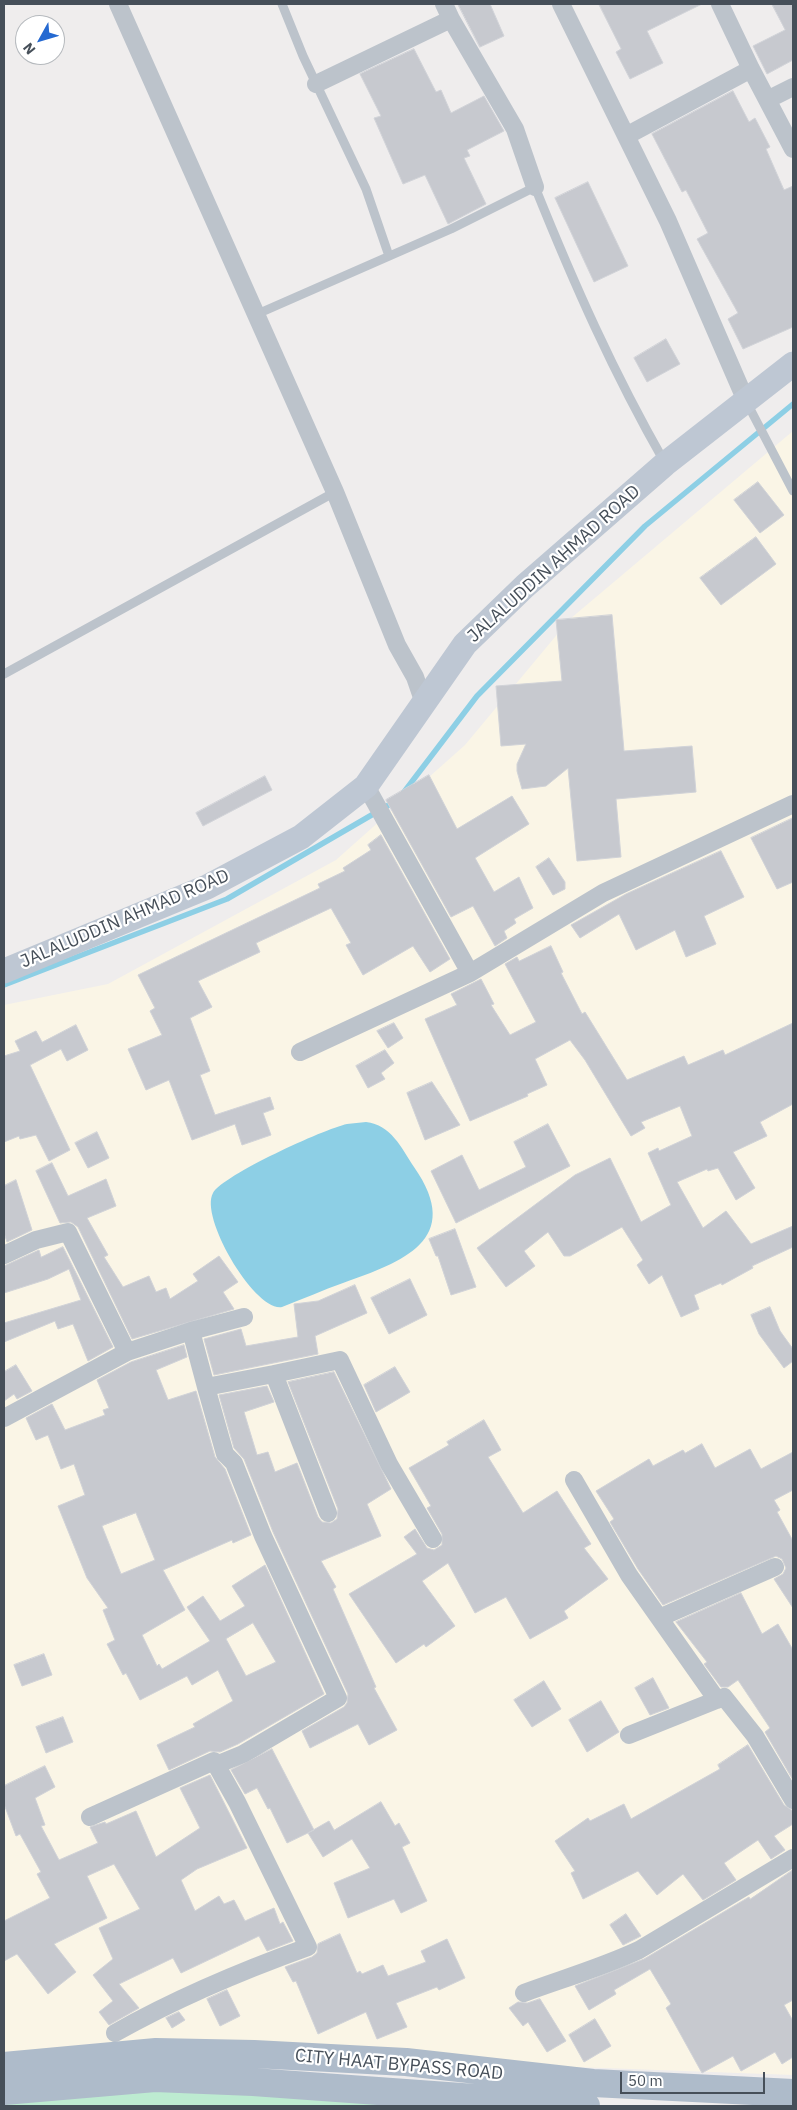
<!DOCTYPE html>
<style>
body{margin:0}
#map{position:relative;width:797px;height:2110px;overflow:hidden;background:#efeded;font-family:"IBM Plex Sans",sans-serif}
canvas{display:block}
.frame{position:absolute;inset:0;border:5px solid #464f59;pointer-events:none}
.north{position:absolute;left:15px;top:15px;width:50px;height:50px;box-sizing:border-box;background:#fff;border:1px solid #b5b9bd;border-radius:50%;rotate:231deg;font-size:14px;font-weight:700;line-height:20px;text-align:center;color:#464f59}
.north::after{content:'';display:block;margin:auto;width:18px;height:22px;background:#2569d1;clip-path:polygon(50% 0,100% 100%,50% 72%,0 100%)}
.scale{position:absolute;left:620px;top:2072px;width:145px;height:22px;box-sizing:border-box;border:2px solid #464f59;border-top:0;padding-left:6px;font-size:15px;line-height:18px;white-space:nowrap;color:#464f59;-webkit-text-stroke:4px #fff;paint-order:stroke}
</style>
<div id="map">
<canvas width="797" height="2110"></canvas>
<div class="frame"></div>
<div class="north">N</div>
<div class="scale">50 m</div>
</div>
<script>
const context = document.querySelector('canvas').getContext('2d');
context.lineJoin = 'round';
function fillPath(path, color) { context.fillStyle = color; context.fill(path, 'evenodd'); }
function stroke(path, color, width, dash) { context.strokeStyle = color; context.lineWidth = width; context.lineCap = dash ? 'butt' : 'round'; context.setLineDash(dash || []); context.stroke(path); }
function label(font, color, halo, rows, align = 'center') {
  context.font = font + ' "IBM Plex Sans",sans-serif'; context.lineWidth = 4.5; context.setLineDash([]); context.textBaseline = 'middle'; context.strokeStyle = halo; context.fillStyle = color; for (const [text, x, y, turn = 0] of rows) {
    context.save(); context.translate(x, y); context.rotate((+turn || 0) * Math.PI / 180); context.textAlign = isNaN(turn) ? turn : align; if (halo) context.strokeText(text, 0, 0); context.fillText(text, 0, 0); context.restore();
  }
}
fillPath(new Path2D(`
 M793 431V2075L59 2048 4 2059V1005L108 984 336 860 465 745 570 619Z`), '#faf5e6');
fillPath(new Path2D(`
 M66 2087 539 2106H4V2103Z`), '#bdebd1');
fillPath(new Path2D(`
 M366 1122C391 1125 401 1147 414 1167 465 1240 402 1262 343 1283 323 1290 303 1299 282 1307 255 1312 199 1217 213 1193 223 1175 324 1129 347 1124 353 1123 360 1123 366 1122Z`), '#8dcfe5');
stroke(new Path2D(`
 M404 792 477 696 645 526 793 404
 M4 985 227 899 394 802`), '#8dcfe5', 5.5);
const building = new Path2D(`
 M458 4H490L504 36 480 47Z
 M599 4H702L647 31 663 63 630 79 616 52 621 49Z
 M772 4H793V60L767 74 753 46 785 30Z
 M414 49 436 92 441 90 451 113 484 96 504 131 467 150 470 156 464 158 486 204 448 224 425 175 403 184 374 118 381 116 360 74Z
 M733 91 749 122 755 118 770 147 766 149 784 190 793 186V327L743 349 728 319 738 313 697 239 708 233 686 190 682 192 652 134Z
 M588 182 628 266 594 282 555 198Z
 M666 339 680 364 647 382 634 358Z
 M758 482 784 515 760 533 734 500Z
 M756 537 776 564 721 605 700 578Z
 M612 615 624 751 692 746 696 792 616 799 621 857 577 861 568 768 546 786 522 789 517 771V764L526 744 501 746 496 686 562 681 556 620Z
 M429 775 457 829 512 796 529 824 475 858 494 892 519 877 533 908 514 919 516 923 504 931 507 938 495 946 473 906 451 917 386 800Z
 M265 776 272 790 203 826 196 813Z
 M793 818V882L777 889 751 838Z
 M381 835 450 959 430 972 413 946 363 975 346 945 351 943 331 908 256 943 260 952 198 981 212 1007 190 1018 210 1071 200 1075 215 1115 270 1097 274 1109 263 1113 271 1135 242 1145 235 1124 192 1140 169 1080 146 1090 128 1049 162 1035 150 1011 155 1008 138 975 320 888 318 884 345 871 343 868 371 850 368 845Z
 M721 851 744 897 704 916 716 944 686 957 675 930 636 950 619 914 580 938 571 925 626 894Z
 M549 858 565 882V889L553 895 536 867Z
 M551 946 563 972 561 973 582 1014 585 1012 627 1080 684 1056 688 1065 723 1050 725 1055 793 1023V1104L760 1122 767 1136 733 1152 755 1188 736 1200 718 1168 708 1171 707 1169 677 1182 703 1228 726 1211 751 1244 793 1226V1247L752 1266 753 1268 722 1285 721 1283 694 1295 699 1309 681 1317 662 1275 649 1284 637 1265 643 1260 622 1227 570 1256H564L548 1232 524 1251 535 1266 506 1287 477 1248 575 1175 610 1158 641 1222 671 1205 648 1153 658 1148 659 1151 692 1136 680 1106 641 1122 645 1128 631 1136 585 1060 570 1040 535 1059 547 1085 527 1094 528 1096 470 1121 425 1019 457 1005 451 994 481 979 494 1004 491 1005 510 1035 536 1022 505 964 517 957 519 961Z
 M394 1023 403 1038 388 1048 377 1031Z
 M76 1025 88 1050 67 1061 61 1049 30 1065 70 1150 49 1161 36 1135 20 1139 19 1136 4 1142V1056L20 1051 15 1041 36 1031 42 1042Z
 M385 1050 394 1063 381 1073 385 1079 368 1088 356 1066Z
 M432 1082 460 1125 425 1140 407 1093Z
 M548 1124 570 1166 456 1223 431 1171 462 1155 479 1190 526 1167 514 1142Z
 M97 1132 109 1158 88 1168 75 1143Z
 M52 1163 68 1196 106 1179 116 1206 87 1218 108 1255 104 1257 123 1287 149 1276 156 1292 166 1288 170 1299 198 1281 193 1274 219 1256 238 1282 223 1292 234 1309 132 1339 78 1227 71 1222 60 1223 36 1171Z
 M16 1180 32 1230 7 1242 4 1233V1186Z
 M455 1229 476 1287 451 1295 438 1256H436L429 1239Z
 M63 1247 113 1347 88 1361 73 1324 58 1329 55 1321 4 1342V1323L81 1300 69 1269 48 1279 4 1293V1266L39 1250 41 1257Z
 M410 1279 427 1315 389 1334 371 1298Z
 M355 1285 367 1313 315 1336 318 1354 214 1375 204 1339 241 1329 246 1346 298 1337 294 1304 318 1301Z
 M770 1307 780 1331 793 1349V1361L784 1368 759 1334 751 1315Z
 M184 1345 187 1357 156 1370 168 1400 196 1391 215 1457 225 1469 251 1535 233 1543 232 1540 163 1570 185 1610 142 1635 157 1666 159 1664 162 1669 210 1641 187 1607 203 1596 220 1621 245 1606 232 1586 265 1565 324 1694 238 1744 220 1752 210 1751 169 1770 157 1745 195 1727 193 1724 233 1701 218 1670 192 1685 187 1676 140 1700 126 1673 123 1675 107 1644 115 1640 103 1610 108 1608 87 1578 58 1506 85 1495 74 1464 61 1469 48 1435 36 1440 26 1418 52 1404 65 1430 105 1415 103 1410 109 1408 97 1380 131 1362ZM136 1513 155 1560 121 1574 102 1526ZM253 1623 276 1662 246 1676 226 1639Z
 M16 1365 32 1391 17 1399 14 1394 4 1401V1372Z
 M395 1367 410 1392 376 1412 364 1385Z
 M334 1372 391 1489 367 1504 381 1536 321 1561 336 1587 333 1589 376 1687 374 1688 397 1730 369 1745 358 1724 310 1748 302 1731 344 1707 347 1703 348 1694 273 1532 244 1459 234 1448 219 1395 267 1386 274 1402 244 1412 257 1455 268 1452 275 1472 297 1463 318 1517 322 1522 331 1523 337 1519 338 1509 288 1382Z
 M484 1420 501 1450 488 1457 523 1513 557 1491 591 1544 584 1548 608 1579 564 1611 568 1618 530 1639 506 1597 475 1613 448 1563 422 1581 455 1626 426 1647 424 1644 396 1663 349 1594 417 1554 404 1537 415 1529 427 1548 434 1550 442 1545V1534L427 1508 431 1506 409 1468 449 1445 447 1442Z
 M702 1444 715 1468 750 1449 761 1469 793 1452V1490L774 1500 780 1510 777 1512 793 1541V1608L774 1579 783 1574 786 1568 782 1559 776 1556 663 1605 638 1569 610 1522 614 1519 596 1491 649 1459 653 1466 683 1450 685 1453Z
 M741 1593 762 1634 778 1624 793 1650V1780L765 1732 770 1728 738 1680 728 1687H721L704 1664 707 1662 676 1622Z
 M44 1654 52 1675 22 1686 14 1665Z
 M653 1678 669 1708 650 1715 635 1688Z
 M544 1681 561 1709 532 1727 514 1700Z
 M601 1701 619 1732 587 1752 569 1720Z
 M63 1717 73 1742 46 1753 36 1727Z
 M748 1745 784 1805 793 1811V1824L774 1836 785 1850 771 1859 758 1840 724 1863 736 1880 703 1900 683 1874 657 1895 638 1871 583 1899 571 1873 575 1871 555 1841 588 1818 590 1821 624 1804 631 1819 720 1769 718 1765Z
 M272 1749 314 1830 287 1843 270 1808 268 1809 257 1788 245 1794 231 1770Z
 M45 1766 55 1787 35 1798 45 1825 41 1826 59 1860 98 1843 90 1827 105 1822 106 1824 136 1811 156 1857 200 1828 180 1788 210 1775 247 1848 197 1869 181 1880 195 1911 219 1896 224 1904 234 1900 245 1921 274 1908 280 1924 283 1922 293 1941 267 1951 259 1936 181 1973 173 1958 119 1984 139 2008 109 2025 99 2012 113 2001 93 1975 113 1959 99 1928 140 1909 114 1864 87 1876 107 1918 54 1944 76 1972 48 1994 17 1954 4 1961V1921L50 1898 37 1874 41 1872 20 1834 16 1836 4 1804V1786Z
 M381 1802 395 1826 399 1823 410 1843 402 1847 427 1901 401 1913 394 1899 348 1918 334 1883 370 1868 352 1839 323 1857 308 1833 329 1821 334 1830Z
 M793 1870V2000L784 2005 793 2021V2057L782 2064 775 2052 741 2071 733 2056 702 2073 666 2008 671 2004 650 1969 614 1990 616 1994 589 2010 575 1986 644 1959 749 1897 750 1899Z
 M626 1914 641 1936 623 1945 610 1925Z
 M340 1934 357 1973 360 1971 362 1974 383 1965 388 1976 426 1962 421 1951 447 1939 465 1978 439 1990 437 1987 396 2003 407 2027 377 2039 366 2012 318 2034 296 1981 293 1982 285 1967 312 1957 317 1953 318 1944Z
 M227 1990 240 2016 220 2026 207 1999Z
 M540 1999 566 2041 547 2052 528 2022 523 2026 509 2008 518 2002 527 2003Z
 M179 2012 185 2020 172 2028 166 2018Z
 M595 2019 611 2046 584 2062 569 2035Z`);
fillPath(building, '#c7c9cf');
stroke(building, '#d1d3d8', 1);
stroke(new Path2D(`
 M282 4 303 56 366 189 389 256
 M255 315 451 229 535 187C574 284 613 372 665 463
 M747 403 793 491
 M4 674 335 492`), '#bcc3cb', 9);
stroke(new Path2D(`
 M118 4 335 492 397 645 415 677 424 703
 M561 4 668 221 746 401
 M720 4 751 69 793 149
 M451 19 515 129 535 187
 M316 84 451 19 444 4
 M769 99 793 87
 M626 136 751 69
 M366 786 470 973
 M300 1052 470 973 603 893 793 804
 M4 1255 36 1240 68 1232 127 1352
 M191 1331 244 1317
 M4 1418 127 1352 191 1331 206 1387
 M574 1480 629 1575 717 1700
 M328 1513 274 1374 340 1360 389 1464 433 1539
 M659 1618 775 1567
 M629 1735 724 1697 755 1736 793 1800
 M216 1765 243 1754 338 1698 263 1536 234 1463 225 1454 206 1387 274 1374
 M90 1817 214 1761 237 1802 308 1947C241 1971 177 1998 115 2033
 M524 1993C562 1979 603 1967 639 1950L793 1858`), '#bcc3cb', 18);
stroke(new Path2D(`
 M4 971 207 887 301 837 366 786 465 644 525 586 665 464 793 364`), '#bec7d3', 25);
stroke(new Path2D(`
 M4 2066 156 2052 254 2054 406 2062 593 2083 793 2093
 M4 2091 155 2078 253 2082 586 2106`), '#aebbca', 28);
label('18px', '#464f59', '#fff', [
 ["JALALUDDIN AHMAD ROAD",554,564,-42],
 ["JALALUDDIN AHMAD ROAD",125,919,-23],
 ["CITY HAAT BYPASS ROAD",399,2065,5]
]);
</script>
